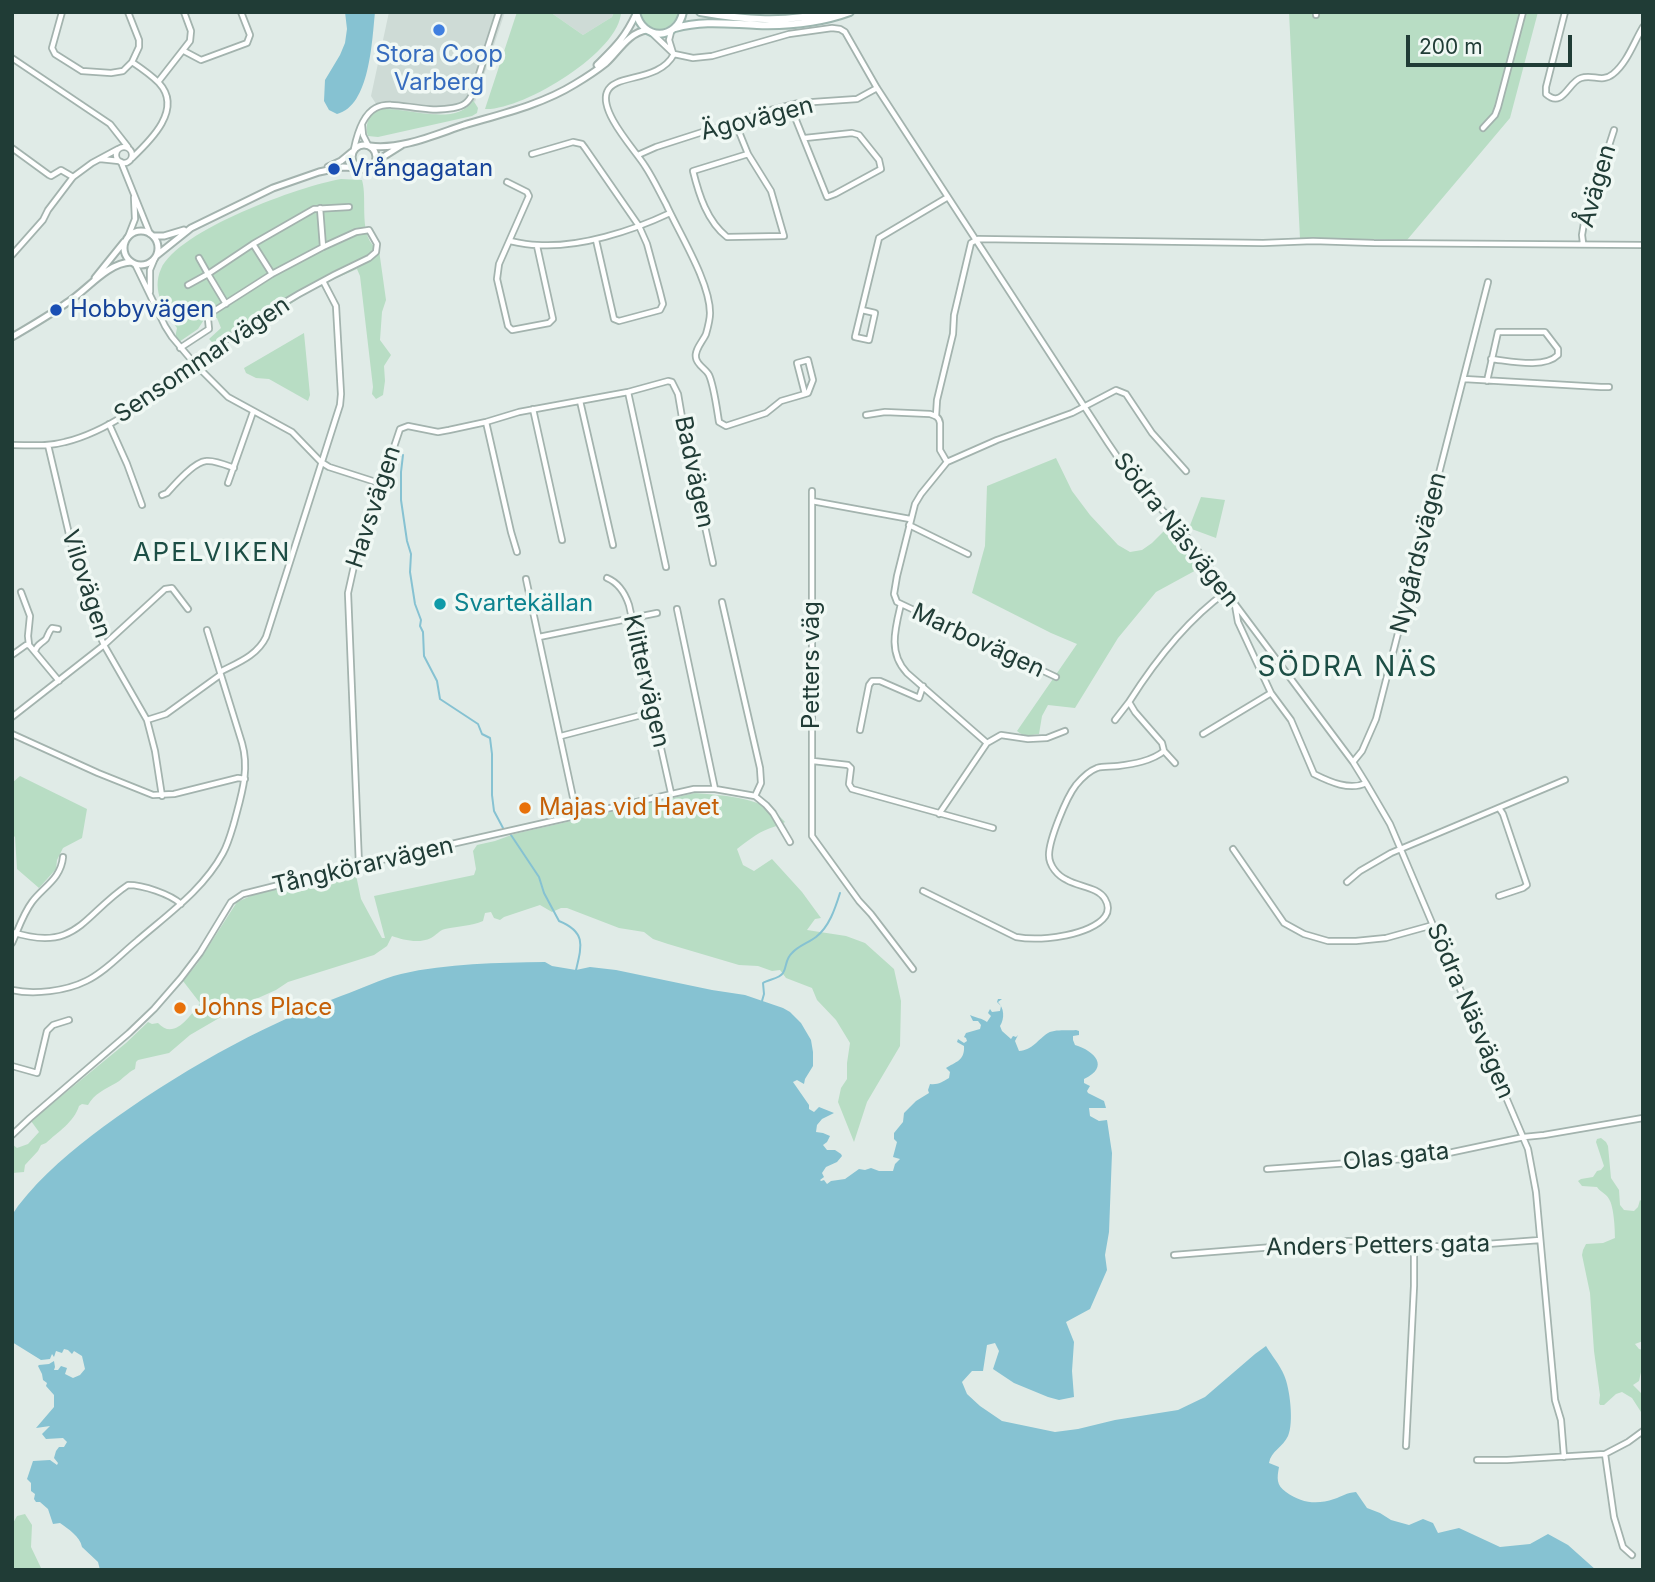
<!DOCTYPE html>
<meta charset="utf-8">
<style>
body{margin:0}
#map{position:relative;width:1655px;height:1582px;overflow:hidden;background:#e0ebe7;font-family:Inter,sans-serif}
canvas{display:block}
.frame{position:absolute;inset:0;border:14px solid #203c36;pointer-events:none}
.scale{position:absolute;left:1406px;top:35px;width:166px;height:32px;box-sizing:border-box;border:4px solid #203c36;border-top:0;padding-left:9px;font-size:21px;line-height:24px;white-space:nowrap;color:#203c36;-webkit-text-stroke:5px #f0f8f4;paint-order:stroke}
</style>
<div id="map">
<canvas width="1655" height="1582"></canvas>
<div class="frame"></div>
<div class="scale">200 m</div>
</div>
<script>
const context = document.querySelector('canvas').getContext('2d');
context.lineJoin = 'round';
function fillPath(path, color) { context.fillStyle = color; context.fill(path, 'evenodd'); }
function stroke(path, color, width, dash) { context.strokeStyle = color; context.lineWidth = width; context.lineCap = dash ? 'butt' : 'round'; context.setLineDash(dash || []); context.stroke(path); }
function label(font, color, halo, rows, align = 'center') {
  context.font = font + ' Inter,sans-serif'; context.lineWidth = 7; context.setLineDash([]); context.textBaseline = 'middle'; context.strokeStyle = halo; context.fillStyle = color; for (const [text, x, y, turn = 0] of rows) {
    context.save(); context.translate(x, y); context.rotate((+turn || 0) * Math.PI / 180); context.textAlign = isNaN(turn) ? turn : align; if (halo) context.strokeText(text, 0, 0); context.fillText(text, 0, 0); context.restore();
  }
}
fillPath(new Path2D(`
 M389 12H505L475 102 474 101 470 105 462 110 435 115 388 109 380 110 371 96Z
 M550 12H614L612 17 583 35Z`), '#cedbd6');
fillPath(new Path2D(`
 M517 12H550L583 35 612 17 614 12H621C620 52 522 111 485 109Z
 M639 12H679C675 27 655 38 643 23 641 20 640 16 639 12Z
 M1289 12H1538L1510 118 1407 240 1300 239Z
 M473 100 478 108 477 113 472 116 378 137 368 136C364 124 370 109 385 109 408 108 458 127 473 100Z
 M341 179 362 180C368 200 357 238 379 250L386 300 382 312 380 340 391 355 384 366 385 381 383 395 376 399 372 394 373 387 360 276 357 269 316 287 238 339 233 333 214 344 209 339 221 328 217 318 207 315 198 329 179 342 175 338 177 328C165 311 151 291 161 269 178 230 300 186 341 179Z
 M304 333 310 395 308 401 269 379 256 378 246 373 244 368Z
 M1056 458 1072 491 1090 515 1118 545 1130 552 1142 550 1152 543 1169 526 1177 532 1200 568 1156 592 1118 638 1075 708 1048 705 1042 716 1039 734C1031 735 1023 737 1017 731L1077 644 1051 633 972 593 985 546 987 486Z
 M1201 497 1225 500 1216 538 1189 528Z
 M20 776 87 809 82 838 63 848 57 860 56 869 39 888 17 869 15 837 12 834V783Z
 M695 793C726 796 763 796 785 822 779 826 775 826 768 829 757 833 746 842 737 849L743 865 754 871 772 859 802 892 821 918 815 919 807 930 846 936 865 943 894 969 901 1001 900 1046 867 1102 854 1142 838 1102 841 1088 847 1079V1063L850 1043 836 1020 817 1000 812 988 786 978 780 970 772 971 758 966 739 965 668 944 653 939 644 932 619 928 567 908H561L552 912 540 905 504 917 500 920 494 918 491 912 485 913 483 921C471 926 459 926 445 929 438 931 437 935 431 938 419 944 403 940 392 936L387 946 374 955 288 982 276 990 238 1007 190 1035 169 1053 138 1060 136 1062 135 1069C127 1073 123 1079 116 1083 105 1089 94 1094 88 1105L82 1104 79 1106C74 1122 58 1132 46 1143L41 1145 38 1151 25 1165 24 1172 12 1173V1144L17 1148 28 1144 39 1132 31 1121 126 1043 148 1022 152 1024 158 1023C174 1041 190 1016 200 1003L183 981 197 964 237 902 253 895 352 871 356 875 361 899 382 938H385L374 896 474 875 476 869 473 851 477 845 495 841 514 834Z
 M1601 1138 1606 1142 1608 1146 1611 1178 1619 1190 1620 1205 1624 1210 1634 1211 1638 1207 1640 1200 1643 1202V1341L1635 1344 1639 1349 1643 1350V1363L1639 1381 1633 1385 1643 1395 1641 1398C1642 1403 1645 1407 1641 1412L1632 1398 1622 1392 1616 1394 1604 1405H1600L1599 1403 1600 1395 1594 1351 1590 1293 1582 1255 1583 1250 1586 1244 1603 1243 1615 1238C1615 1229 1614 1207 1609 1199 1606 1193 1601 1193 1597 1187L1582 1186 1578 1181 1581 1179 1593 1177 1597 1171 1601 1170 1604 1166 1596 1142 1597 1139Z
 M25 1514 32 1525 31 1547 42 1570H12V1525L17 1516Z`), '#b8ddc4');
fillPath(new Path2D(`
 M345 12H375C372 40 370 106 337 114L329 110 324 101 325 80 340 55 345 43 347 29Z
 M545 962 552 966 576 970 590 967 616 970 712 990 745 995 783 1008 790 1012 801 1023 811 1040 813 1052V1066L805 1079 804 1084 797 1080 793 1082 809 1105V1109L814 1112 819 1107 834 1113 822 1119 817 1125 816 1132 823 1133 830 1136 827 1142 823 1145 827 1150H835L841 1154 842 1156 837 1162 826 1167 822 1173 824 1177 820 1180 821 1181 824 1180 827 1184 831 1181 845 1179 859 1169 865 1170 871 1168 879 1171H893L895 1164 900 1159 893 1157 897 1142 894 1139V1133L903 1122 904 1113 916 1101 929 1093 928 1090 930 1084C938 1085 942 1082 949 1078L950 1072 946 1068C955 1062 965 1061 964 1046L957 1042 958 1039 964 1043 967 1041 966 1038 964 1037 966 1033 980 1029 981 1025 978 1021H973L970 1015C976 1018 982 1018 987 1022L991 1016 988 1013 990 1009 992 1012 1000 1011 1001 1006 997 1002 998 999H1002L998 1002C1004 1008 1005 1018 1000 1026L1002 1031 1011 1039 1013 1036 1016 1037 1018 1035 1015 1041 1019 1051C1033 1050 1037 1040 1048 1033 1055 1029 1068 1031 1076 1030L1079 1031V1035L1073 1036V1040L1075 1045C1095 1051 1110 1067 1084 1079V1083L1090 1086 1087 1091 1088 1093 1104 1101 1106 1108H1089L1090 1116 1099 1121 1107 1120 1112 1153 1109 1232 1105 1255 1107 1270 1090 1309 1066 1322 1074 1342 1072 1371 1074 1397 1059 1400 1048 1397 1014 1383 993 1369 999 1351 995 1343 987 1345 983 1371H972L962 1382 967 1394 980 1406 1002 1421 1055 1432 1078 1429 1115 1420 1178 1410 1205 1397 1255 1354 1266 1346C1272 1356 1280 1365 1284 1375 1290 1388 1294 1423 1288 1436 1283 1447 1271 1451 1269 1463L1279 1467C1277 1478 1276 1485 1286 1492 1301 1503 1317 1505 1334 1499 1343 1496 1346 1493 1356 1492L1367 1508 1380 1513 1391 1520 1409 1525 1423 1519 1433 1523 1438 1533 1459 1528 1500 1547 1530 1544 1548 1534 1568 1545 1596 1570H100L98 1562 82 1547C80 1536 68 1529 60 1523L53 1524 48 1509 40 1502H36L34 1499 35 1494 31 1491V1483L27 1479 33 1461 50 1460 57 1465 58 1463 54 1458 56 1451 59 1447H64L67 1442 63 1438 46 1439 42 1434 50 1426 36 1428 54 1407V1395L46 1386 47 1383 43 1380 42 1374 38 1366 39 1365 49 1364 54 1361 55 1367 54 1370H58L61 1366 67 1368 65 1374 73 1378 80 1375 85 1369 82 1356 74 1351 72 1354 68 1350 64 1349 62 1353 56 1351 54 1357 52 1354 50 1359 41 1360 12 1342V1215L18 1206C42 1175 72 1150 103 1127 177 1073 256 1028 341 996 361 989 381 979 401 974 448 963 497 963 545 962Z`), '#86c2d2');
stroke(new Path2D(`
 M403 455 401 472V500L407 541 411 554 410 572 415 604 421 620 420 626 423 632 424 656 437 681 440 699 478 724 482 734 490 738 492 754V795L494 811 503 828
 M511 835 539 877 544 893 559 921C586 932 582 945 576 970
 M762 1001 764 994 763 983C769 979 779 979 783 973 787 967 785 959 792 953 798 946 808 943 816 937 829 927 835 909 840 893`), '#86c2d2', 2);
const minor = new Path2D(`
 M62 12 52 48 55 54 82 71 111 73 123 71 132 62 139 47V40L128 12
 M1565 12 1546 87V94C1563 109 1568 82 1581 78 1593 74 1602 83 1613 74 1627 63 1634 42 1643 27
 M1316 15V12
 M671 32 669 40 673 53
 M652 33 674 54 693 58 712 56 789 34 832 28 840 29 845 32 877 88 1108 443 1125 468 1163 511 1176 523 1201 555 1235 604 1353 762 1366 783 1390 824 1528 1149 1536 1192 1555 1400 1561 1420 1564 1457
 M184 51 201 60 247 43 250 35 241 12
 M674 54C659 83 614 73 607 92 599 112 635 150 645 166 653 178 659 191 666 204 679 233 710 282 710 313 710 320 708 327 706 334 703 341 694 350 696 358 697 365 706 369 709 375 714 386 717 410 719 422L726 426 766 413 781 401 805 394 808 393 813 380 808 360 797 363 805 394
 M12 58 110 124 128 147
 M158 82 190 41 191 31 184 12
 M790 105 827 197 835 194 881 169 879 160 859 135 852 133 805 138
 M735 122 748 154 771 191 784 236 727 237C707 221 699 195 693 171L748 154
 M362 125 363 135 368 145
 M1483 128 1495 115 1498 107 1523 12
 M116 155a8 8 0 1 1 16 0a8 8 0 1 1-16 0Z
 M12 148 49 175 51 176 61 170 73 177
 M354 149C369 77 402 117 453 108 464 106 468 103 473 93L499 12
 M532 154 573 142 582 144 585 148 639 226 647 244 660 292 663 304 660 310 619 321 614 319 596 240
 M638 155 656 147 771 110 799 103 857 99 877 88
 M132 158C151 140 183 109 159 83 151 75 141 68 132 62
 M100 159 119 161
 M121 162 150 234
 M507 182 527 192 529 196 499 264 497 279 508 326 512 330 549 323 553 319 537 246
 M320 208 323 247
 M128 237 135 219 134 197
 M510 241C519 243 528 245 537 245 579 248 632 231 670 213
 M1583 243 1582 235 1584 223 1614 130
 M253 244 272 274
 M12 255 43 220 48 210 73 177 92 163 118 149
 M135 264 165 326 172 337 194 363 228 397 292 432 321 462 329 467 382 484
 M188 285 208 274 199 258
 M150 292V270L155 258
 M226 304 208 274 253 244 314 209 349 207
 M862 310 875 313 869 340 855 337 879 238 948 197
 M1464 379 1601 387H1609
 M1487 381 1498 332H1545L1558 349V355C1544 369 1510 361 1491 359
 M628 392 666 567
 M580 401 613 545
 M533 409 562 540
 M866 415 885 412 930 414C936 416 939 417 940 423V450L947 462
 M936 416 937 400 953 334 954 315 971 243 978 239 1263 243 1313 241 1374 243 1643 245
 M486 422 511 532 517 552
 M109 424 127 464 142 505
 M12 445C30 445 48 447 65 442 126 427 179 372 230 337 274 307 321 280 369 258L376 252 377 244 369 230 356 232 323 247 272 274 211 313 208 319 209 329 180 348
 M48 445 73 551 95 624 104 645 147 720 155 751 162 796
 M228 483 253 412
 M812 491V836L859 901 871 914 913 969
 M162 495 167 493C175 484 194 462 206 461 215 460 226 465 234 468
 M812 501 910 519
 M909 525 968 554
 M607 578C619 583 625 593 629 605L671 793
 M526 579 577 816
 M21 592 30 616 28 636 29 645 59 681
 M722 602 760 768 761 783 755 796
 M901 604C895 629 888 653 907 673L987 743 1001 735 1028 739 1047 738 1065 731
 M677 609 715 789
 M539 637 657 613
 M35 651C37 644 41 644 46 639 48 635 49 631 52 628L58 629
 M12 655 26 645H29
 M220 672C237 663 257 656 266 637L340 405 341 394 336 306 323 281
 M1056 677 897 602 894 594 897 576 915 504 921 494 947 462 997 440 1072 413 1116 390 1126 394 1152 433 1186 471
 M1271 693 1291 720 1314 774C1330 782 1350 791 1366 783
 M12 717 104 645 165 589 172 588 188 609
 M147 720 166 714 220 675
 M1115 720 1129 702
 M860 730 869 685 872 681H880L919 698 923 686
 M12 734 98 773 153 795 174 794 238 778 245 779
 M1203 734 1271 693 1238 622 1235 605
 M561 736 653 712
 M813 761 848 765 851 768 849 784 852 789 993 828
 M1353 762 1362 751 1376 719 1488 282
 M1175 763 1164 751 1162 743 1135 712 1129 702C1155 661 1187 620 1226 592
 M939 814 987 743
 M1233 849 1284 923 1304 934 1328 941H1356L1386 938 1433 925
 M359 865 348 593 354 566 400 429 408 426 438 432 449 430 486 422 519 412 628 392 668 381 672 382 678 394 685 435 713 563
 M1347 882 1360 871 1391 853 1565 780
 M923 891 1016 937C1027 939 1037 939 1048 938 1065 937 1121 926 1105 899 1098 887 1079 887 1067 880 1058 876 1049 866 1049 855 1049 840 1066 798 1076 785 1081 779 1089 771 1097 768 1103 766 1111 767 1118 766 1133 764 1152 761 1164 751
 M1499 896 1523 888 1527 885 1503 814 1499 808
 M12 932C77 953 83 915 128 885 143 885 170 894 181 904
 M12 943C18 930 23 914 32 902 43 887 61 879 63 857
 M12 990C34 995 66 991 86 981 105 972 121 954 137 941 168 914 203 890 223 853 228 844 231 833 234 823 241 796 250 771 242 743L207 630
 M12 1066 37 1073 47 1031 53 1025 69 1020
 M12 1135 30 1118 129 1033 154 1009 181 978 200 953 231 902 243 894 359 865 694 789H715L755 796 766 805 773 813 790 842
 M1267 1169 1404 1159 1439 1155 1524 1137 1544 1135 1643 1118
 M1174 1255 1348 1241 1380 1242 1447 1247 1540 1240
 M1406 1446 1414 1286V1245
 M1605 1454 1614 1517 1623 1547 1632 1555
 M1477 1460H1507L1605 1454 1628 1442 1643 1431`);
const tertiary = new Path2D(`
 M597 65C615 47 625 38 636 14
 M352 157a12 12 0 1 1 24 0a12 12 0 1 1-24 0Z
 M370 146C401 150 434 135 464 125 501 114 541 105 575 84 585 78 596 71 606 63 618 52 629 32 647 30
 M375 162 402 145
 M328 167 341 161 352 152
 M124 248a17 17 0 1 1 34 0a17 17 0 1 1-34 0Z
 M153 236H164L184 230
 M156 256 191 228 273 188 319 172 343 167 359 168
 M95 278 124 242
 M12 337C31 326 50 315 68 302 87 290 107 263 131 262`);
const secondary = new Path2D(`
 M636 12C642 41 677 41 683 12
 M700 12C744 20 786 23 831 12
 M675 28C704 20 728 24 757 25 789 26 820 23 850 12`);
stroke(minor, '#a3b3ae', 8);
stroke(tertiary, '#a3b3ae', 9);
stroke(secondary, '#9eb7b0', 10);
stroke(minor, '#fff', 4.5);
stroke(tertiary, '#fff', 5);
stroke(secondary, '#fff', 6);
for (const [x, y, r, color] of [
 [439,30,7,"#3f7fe0"],
 [334,169,7,"#1a4fb4"],
 [56,310,7,"#1a4fb4"],
 [440,604,7,"#0f9aa8"],
 [525,808,7,"#e8710a"],
 [180,1008,7,"#e8710a"]
]) { const dot = new Path2D(); dot.arc(x, y, r, 0, 2 * Math.PI); context.fillStyle = color; context.fill(dot); stroke(dot, '#f0f8f4', 2.5); }
label('24px', '#366cbe', '#f0f8f4', [
 ["Stora Coop",439,55],
 ["Varberg",439,83]
]);
label('24px', '#203c36', '#f0f8f4', [
 ["Ägovägen",757,119,-14],
 ["Åvägen",1597,186,-74],
 ["Sensommarvägen",202,360,-34],
 ["Badvägen",694,472,78],
 ["Havsvägen",374,507,-72],
 ["Södra Näsvägen",1176,530,52],
 ["Nygårdsvägen",1419,553,-76],
 ["Vilovägen",86,584,72],
 ["Marbovägen",978,641,25],
 ["Petters väg",812,665,-90],
 ["Klittervägen",646,681,77],
 ["Tångkörarvägen",363,866,-13],
 ["Södra Näsvägen",1470,1011,67],
 ["Olas gata",1396,1157,-6],
 ["Anders Petters gata",1378,1246,-1]
]);
label('24px', '#164399', '#f0f8f4', [
 ["Vrångagatan",348,169],
 ["Hobbyvägen",70,310]
], 'left');
label('24px', '#0d838f', '#f0f8f4', [
 ["Svartekällan",454,604]
], 'left');
label('24px', '#c56008', '#f0f8f4', [
 ["Majas vid Havet",539,808],
 ["Johns Place",194,1008]
], 'left');
context.letterSpacing = '2px';
label('26px', '#1c4e45', '#f0f8f4', [
 ["APELVIKEN",212,553]
]);
context.letterSpacing = '0px';
context.letterSpacing = '2px';
label('28px', '#1c4e45', '#f0f8f4', [
 ["SÖDRA NÄS",1348,668]
]);
context.letterSpacing = '0px';
</script>
